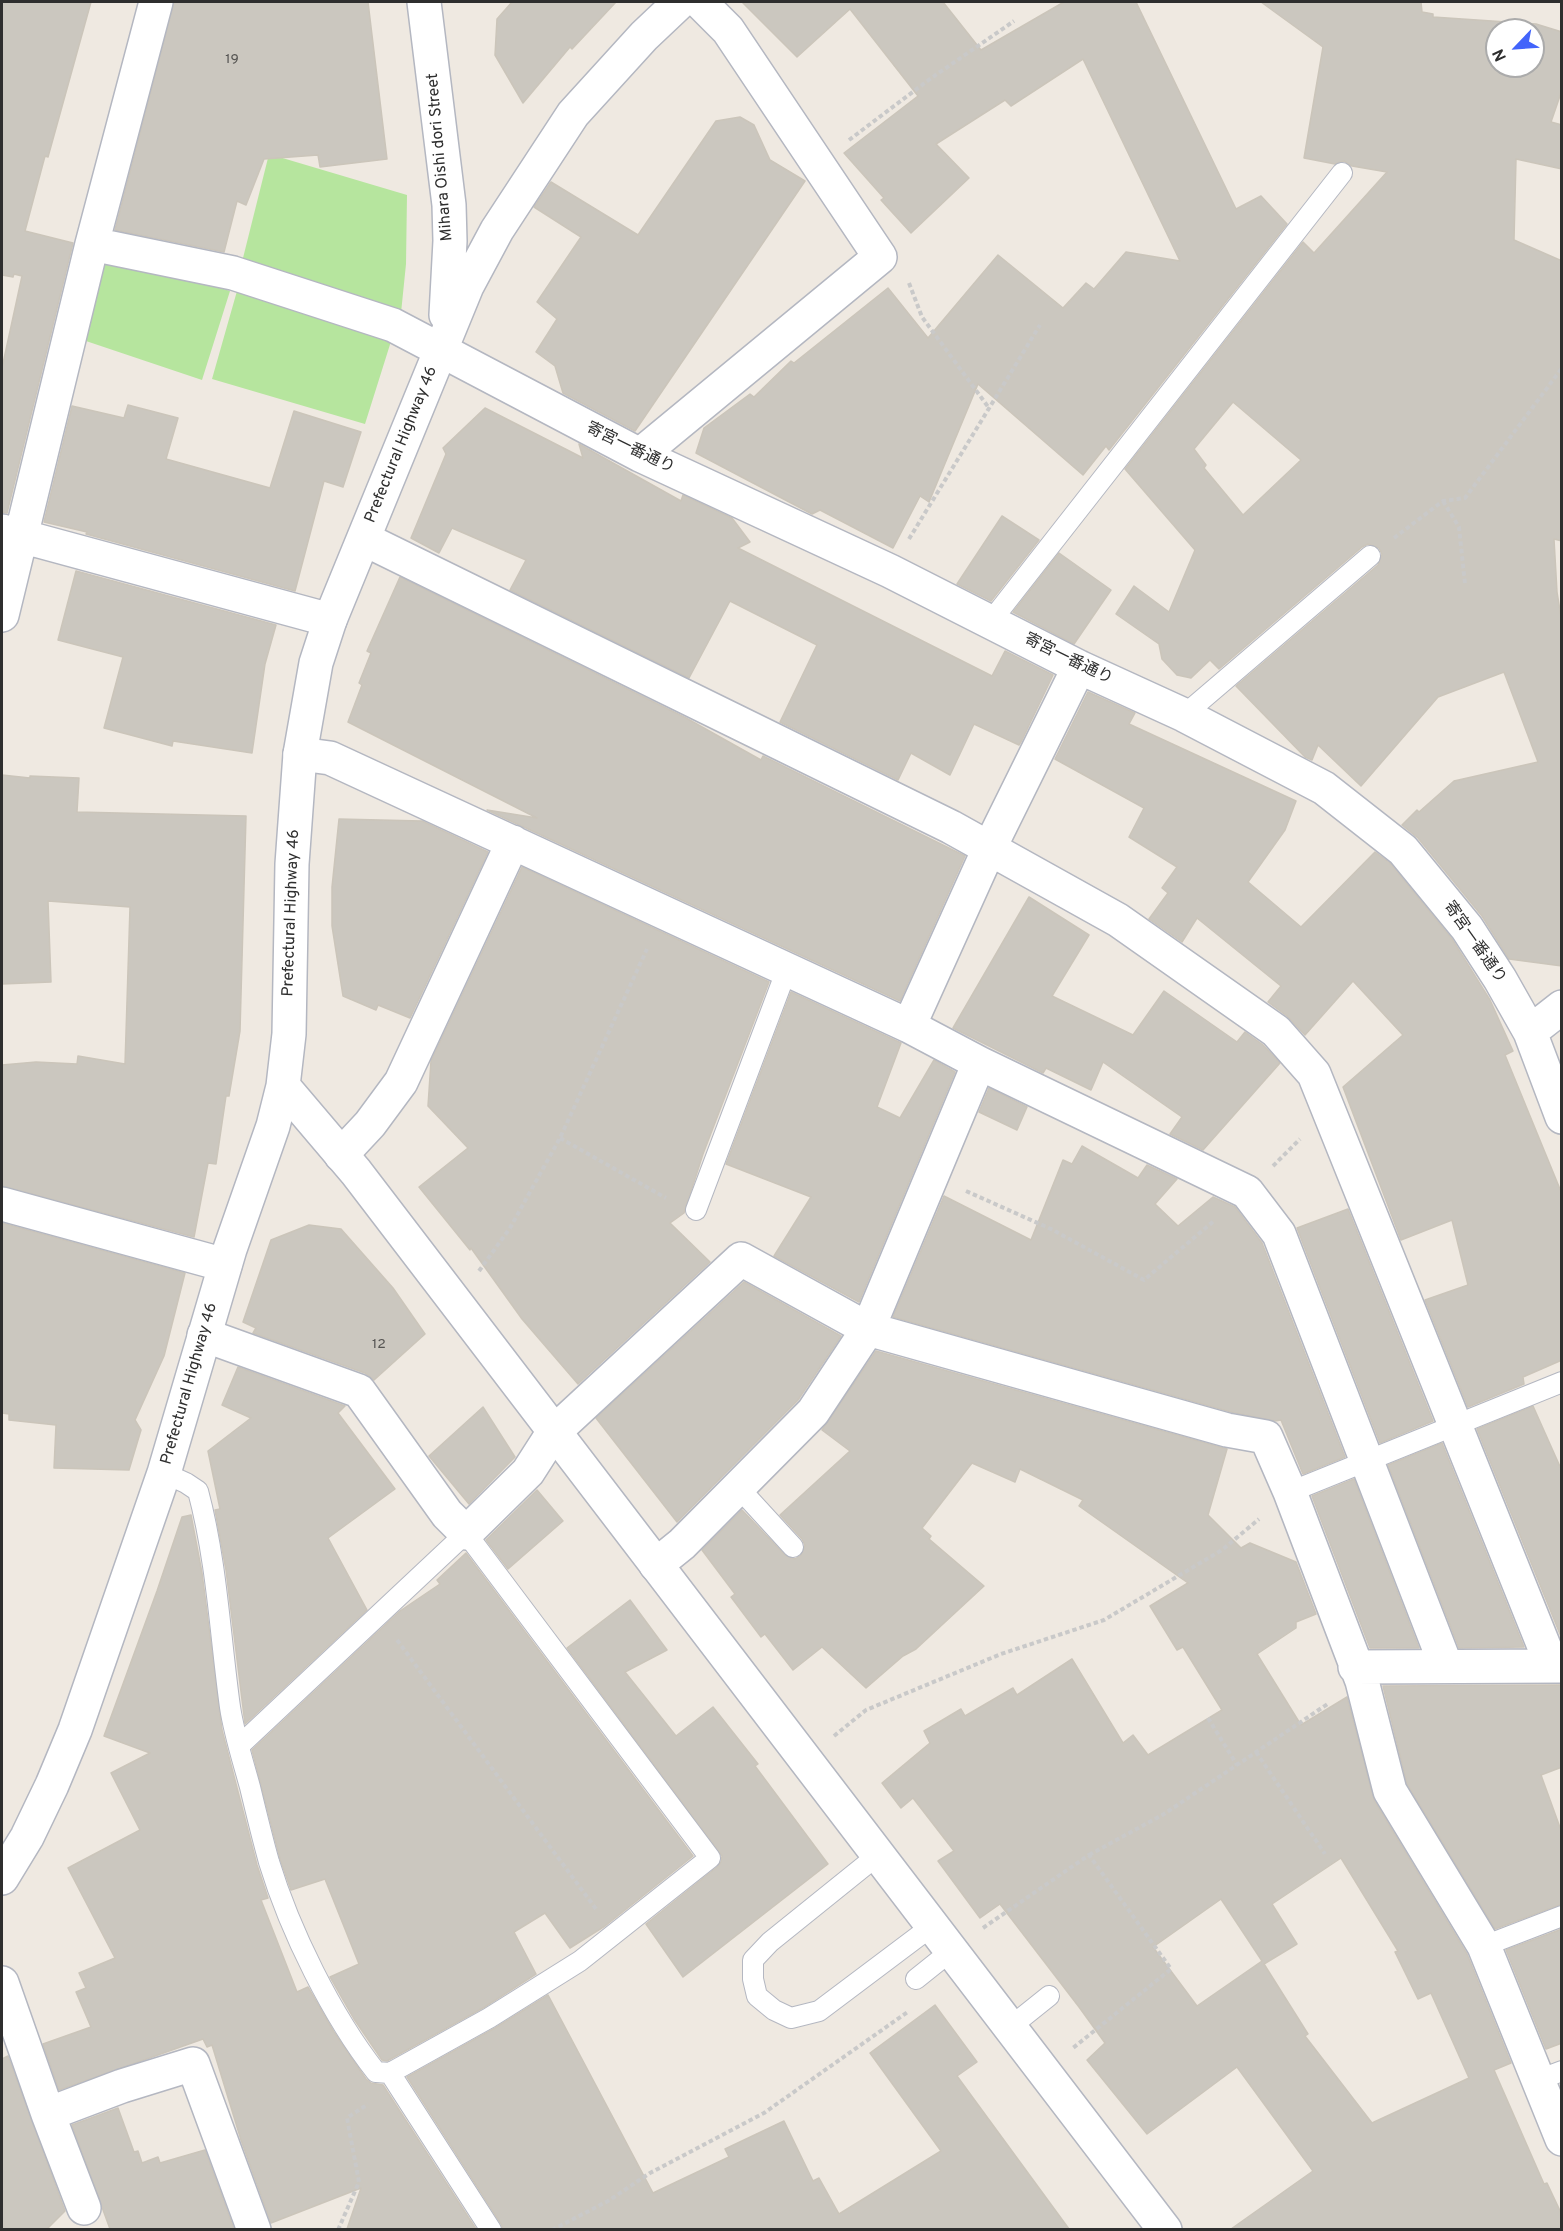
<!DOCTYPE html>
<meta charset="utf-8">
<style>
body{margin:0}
#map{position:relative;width:1563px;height:2231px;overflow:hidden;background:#efe9e1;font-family:Overpass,sans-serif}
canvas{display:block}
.frame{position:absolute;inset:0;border:3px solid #2e2e2e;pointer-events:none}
.north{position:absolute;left:1485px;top:18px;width:60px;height:60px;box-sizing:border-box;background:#fff;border:2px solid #ababab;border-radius:50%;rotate:245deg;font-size:16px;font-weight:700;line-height:24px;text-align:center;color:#2e2e2e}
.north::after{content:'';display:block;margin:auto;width:21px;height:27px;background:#4264fb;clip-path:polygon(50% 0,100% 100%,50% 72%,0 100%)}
</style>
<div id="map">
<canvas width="1563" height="2231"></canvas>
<div class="frame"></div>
<div class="north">N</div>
</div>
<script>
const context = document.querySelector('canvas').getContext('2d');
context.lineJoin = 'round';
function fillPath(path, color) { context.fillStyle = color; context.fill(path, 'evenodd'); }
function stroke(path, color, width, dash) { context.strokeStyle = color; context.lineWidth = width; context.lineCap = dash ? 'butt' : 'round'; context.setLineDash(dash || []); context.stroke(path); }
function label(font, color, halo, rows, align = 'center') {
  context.font = font + ' Overpass,"Noto Sans JP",sans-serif'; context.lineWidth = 5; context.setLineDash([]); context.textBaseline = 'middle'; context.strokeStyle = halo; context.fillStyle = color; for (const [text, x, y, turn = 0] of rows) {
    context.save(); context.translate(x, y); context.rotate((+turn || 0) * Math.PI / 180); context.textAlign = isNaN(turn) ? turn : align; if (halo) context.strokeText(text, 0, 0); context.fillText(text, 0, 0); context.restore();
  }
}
fillPath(new Path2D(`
 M269 154 407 195 406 264 401 313 242 262Z
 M140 262 230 291 202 380 80 339 96 263Z
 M237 291 393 335 365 424 212 379Z`), '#b6e59e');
const building = new Path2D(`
 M2 2H91L48 157 45 156 25 231 73 243 7 513 2 512V368L22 276 14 274 13 277 2 275Z
 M174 2H368L387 159 320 167 318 155 264 159 246 205 237 201 224 252 115 230Z
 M512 2H616L572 49 570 47 523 103 495 55 497 19Z
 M742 2H943L981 50 1064 2H1136L1236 209 1261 196 1287 224 1109 450 1106 446 1083 475 978 384 929 502 920 496 893 548 820 510 812 514 696 453 704 428 750 394 754 397 791 361 794 363 888 288 928 338 998 255 1063 308 1086 283 1094 289 1126 252 1180 261 1083 59 1011 106 1005 100 936 144 969 178 911 233 881 200 884 198 844 153 918 96 850 9 797 57Z
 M1261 2H1421L1422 12 1433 14V17L1536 24 1562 32V90L1551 122 1562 125V169L1516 159 1514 240 1562 261V541L1554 539 1557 592 1562 623V966L1509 959 1482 916 1418 838 1402 825 1417 810 1419 812 1454 781 1538 762 1504 672 1438 697 1361 786 1318 745 1312 760 1305 757 1236 686 1378 565 1382 554 1379 548 1368 544 1362 547 1219 669 1210 660 1191 678 1177 675 1162 659 1159 644 1116 614 1134 586 1169 612 1195 550 1125 469 1303 242 1314 253 1387 172 1352 166 1344 161 1335 164 1304 158 1323 47ZM1497 30H1533V66H1497ZM1233 402 1301 460 1243 515 1204 468 1206 465 1194 449Z
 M740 117 754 125 770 160 805 181 635 431 563 393 555 366 536 352 557 319 537 302 581 237 534 207 551 182 638 235 716 121Z
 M128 405 178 418 166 459 270 488 294 411 361 432 343 487 324 481 295 591 86 534 87 532 44 522 72 406 124 418Z
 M485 408 583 458 579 444 681 501 683 495 732 518 750 542 738 548 992 676 1005 651 1053 675 1022 740 1019 745 974 724 950 775 911 753 898 780 780 722 817 645 730 601 689 678 510 590 526 560 452 528 439 553 411 538 446 454 443 448Z
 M1002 516 1039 540 991 601 957 584Z
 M1059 553 1111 590 1074 644 1013 612Z
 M76 571 276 625 265 664 252 753 173 741 172 746 104 728 123 657 58 640Z
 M400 577 686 718 761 760 763 756 965 856 900 1001 487 810 537 818 348 722 362 685 359 683 371 653 367 651Z
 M1088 692 1135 713 1129 724 1296 801 1285 830 1248 882 1301 927 1375 852 1390 863 1452 939 1490 1000 1513 1051 1505 1055 1562 1194V1360L1523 1377 1524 1384 1468 1407 1425 1300 1468 1285 1452 1220 1401 1240 1343 1087 1403 1035 1353 981 1305 1035 1287 1016 1268 1002 1281 986 1197 918 1182 942 1149 919 1168 893 1162 888 1177 867 1129 837 1144 808 1055 759Z
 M2 775 30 778V776L79 778 77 812 246 816 240 1031 229 1096H226L216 1164 208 1163 194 1237 2 1186V1065L36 1062 77 1064 78 1056 125 1064 130 907 48 901 51 982 2 984Z
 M339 819 422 821 488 852 410 1018 378 1005 376 1010 343 996 332 926V887Z
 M522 867 769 982 703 1154 684 1213 670 1223 710 1262 578 1384 522 1319 471 1248 470 1250 419 1187 468 1148 428 1106 431 1061Z
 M1029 897 1089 935 1052 996 1133 1035 1164 991 1237 1042 1245 1032 1263 1045 1280 1063 1203 1150 1170 1134 1182 1117 1103 1062 1091 1090 1046 1068 1043 1073 953 1028Z
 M791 992 901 1043 877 1107 900 1118 934 1060 955 1072 859 1302 774 1256 811 1197 726 1164Z
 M989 1088 1027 1107 1017 1130 979 1112Z
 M1082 1146 1138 1178 1147 1165 1177 1179 1155 1204 1178 1226 1213 1197 1235 1207 1262 1243 1345 1457 1303 1474 1281 1420 1275 1421 1231 1412 893 1317 944 1196 1031 1240 1063 1160 1072 1164Z
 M1348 1209 1433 1421 1380 1443 1297 1228Z
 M2 1223 185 1273 164 1356 135 1420 141 1430 129 1470 54 1468 56 1425 9 1420V1414L2 1413Z
 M309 1225 341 1229 393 1288 425 1334 374 1380 365 1373 253 1333 256 1328 243 1322 271 1240Z
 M744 1282 841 1336 798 1400 677 1522 596 1418Z
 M876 1351 1227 1449 1208 1515 1241 1548 1250 1543 1296 1562 1316 1614 1296 1622V1628L1257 1654 1301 1725 1347 1697 1374 1800 1467 1954 1511 2063 1494 2070 1544 2184 1547 2183 1562 2215V2229H1231L1313 2171 1237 2067 1147 2134 1087 2060 1105 2043 1079 2007 1000 1904 980 1918 938 1861 954 1851 913 1798 901 1808 882 1783 930 1743 924 1731 961 1709 965 1716 1013 1688 1017 1695 1072 1659 1123 1743 1133 1735 1148 1755 1222 1710 1183 1647 1177 1650 1150 1606 1188 1583 1079 1506 1083 1500 1020 1469 1015 1482 972 1463 922 1528 931 1536 929 1539 984 1586 916 1649 903 1656 866 1688 822 1647 793 1670 765 1634 761 1637 731 1597 735 1594 702 1550 742 1510 785 1555 795 1559 801 1555 805 1545 802 1539 780 1515 850 1451 822 1430ZM1341 1858 1398 1951 1395 1952 1418 1999 1431 1993 1469 2078 1372 2123 1305 2036 1308 2034 1264 1964 1297 1944 1272 1904ZM1221 1899 1262 1961 1197 2006 1153 1947Z
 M238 1367 345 1406 338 1413 395 1489 328 1538 367 1610 245 1724 226 1570 215 1510 220 1509 208 1451 251 1418 222 1405Z
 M1533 1406 1562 1471V1639L1477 1429Z
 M483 1407 515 1457 469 1504 429 1456Z
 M1442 1443 1524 1647 1459 1648 1388 1465Z
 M1354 1479 1419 1648H1370L1312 1496Z
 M537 1490 563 1521 508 1569 486 1540Z
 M191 1515 202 1573 222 1730 257 1865 268 1898 261 1900 297 1992 308 1987 334 2032 366 2079 371 2083 383 2085 476 2229H347L361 2188 271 2223 241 2140 212 2045 207 2047 203 2039 59 2090 43 2044 91 2027 76 1992 86 1988 79 1973 115 1958 68 1868 140 1830 111 1773 150 1753 104 1736 157 1591 182 1517Z
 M466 1553 693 1856 605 1926 570 1948 545 1913 514 1932 536 1974 483 2008 387 2061 382 2060 354 2019 330 1977 359 1964 325 1879 291 1890 280 1859 252 1750 400 1611 440 1584 437 1580Z
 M630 1600 667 1650 625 1672 676 1736 713 1707 758 1764 755 1766 828 1864 683 1977 646 1924 717 1867 721 1862 722 1856 567 1648Z
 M1562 1685V1767L1541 1775 1562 1833V1904L1495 1929 1407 1784 1383 1686Z
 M1562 1929V2043L1546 2049 1506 1950Z
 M548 1995 653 2193 729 2157 725 2149 784 2121 813 2181 819 2178 839 2214 941 2151 870 2053 935 2005 977 2062 957 2076 1069 2229H503L501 2224 407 2077 495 2028Z
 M8 2056 65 2211 47 2229H2V2059Z
 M118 2108 134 2152 138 2151 142 2163 158 2157 160 2163 205 2150 234 2229H110L72 2125Z`);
fillPath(building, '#cbc7bf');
stroke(building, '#cbc5ba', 1.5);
const lane = new Path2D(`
 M991 621 1342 173
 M1184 715 1370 556
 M696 1210 787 969
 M164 1473 186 1483 198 1491C217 1562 220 1635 230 1707 234 1734 243 1761 250 1787 256 1812 262 1837 269 1862 290 1931 332 2016 376 2072L390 2073 489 2018 580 1961 710 1858 466 1533 239 1746
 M738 1487 793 1547
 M1290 1492 1562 1382
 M878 1855 770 1942 753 1960V1979L757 1996 774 2010 791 2018 819 2011 932 1926
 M1484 1946 1562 1916
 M916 1979 951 1951
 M1009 2028 1049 1996
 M390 2073 491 2230
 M1538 2080 1562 2071`);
const street = new Path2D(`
 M92 244 233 273 393 325 640 455 890 571 1079 667 1184 715 1324 788 1403 850 1467 928 1500 979 1530 1032 1562 1117
 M640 455 880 257 728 30 700 2
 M2 531 330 620
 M364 539 951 827 1118 920 1276 1031 1314 1074 1552 1666
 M2 615 92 244 156 2
 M300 754 330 758 909 1026 979 1063 1247 1192 1279 1234 1446 1666
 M909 1026 989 849 1079 667
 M1530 1032 1562 1007
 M341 1155 370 1124 401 1082 513 842
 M2 1204 225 1265
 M204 1335 359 1391 447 1514 466 1533 528 1472 553 1433 741 1259 868 1329 1227 1430 1266 1437 1290 1492 1362 1681 1390 1791 1484 1946 1562 2139
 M656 1565 682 1544 813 1412 868 1329 979 1063
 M1355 1667 1562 1666
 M2 1983 48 2114 122 2086 193 2064 254 2230
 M48 2114 84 2208`);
const secondary = new Path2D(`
 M424 2 449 205 450 241 446 315
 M283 1086 356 1172 1165 2230
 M2 1878 27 1837 52 1785 75 1730 164 1473 230 1249 273 1126 283 1086 289 1034 292 864 300 754 316 663 330 620 467 286 497 230 573 114 644 36 680 2`);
stroke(lane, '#b4b7c1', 22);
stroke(street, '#b4b7c1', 36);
stroke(secondary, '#b4b7c1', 36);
stroke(new Path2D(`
 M849 140 930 79 1014 21
 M909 283 922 317 989 408
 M1443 501 1459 527 1465 584
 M1394 538 1443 501 1465 498 1562 368
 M909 539 1040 325
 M560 1138 666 1198
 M1273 1166 1300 1139
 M966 1191 1051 1229 1144 1280 1215 1220
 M479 1271 510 1228 560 1138 647 949
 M397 1640 596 1909
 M1208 1718 1237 1765
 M834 1736 866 1710 1001 1654 1104 1620 1222 1550 1259 1519
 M1256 1752 1325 1854
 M1089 1855 1164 1814 1329 1703
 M983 1928 1089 1855 1171 1969 1073 2048
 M338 2230 359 2182 347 2118 368 2104
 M552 2230 608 2201 650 2173 764 2113 909 2011`), '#c9c9c9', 4, [4.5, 3]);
stroke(lane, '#fff', 20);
stroke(street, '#fff', 33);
stroke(secondary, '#fff', 33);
label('14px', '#555452', null, [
 ["19",232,60],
 ["12",379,1345]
]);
label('16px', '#2e2e2e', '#fff', [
 ["Mihara Oishi dori Street",441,157,-95],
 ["Prefectural Highway 46",402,445,-68],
 ["寄宮一番通り",630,449,26],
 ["寄宮一番通り",1068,660,26],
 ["Prefectural Highway 46",292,913,-88],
 ["寄宮一番通り",1474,943,55],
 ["Prefectural Highway 46",190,1384,-74]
]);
</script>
